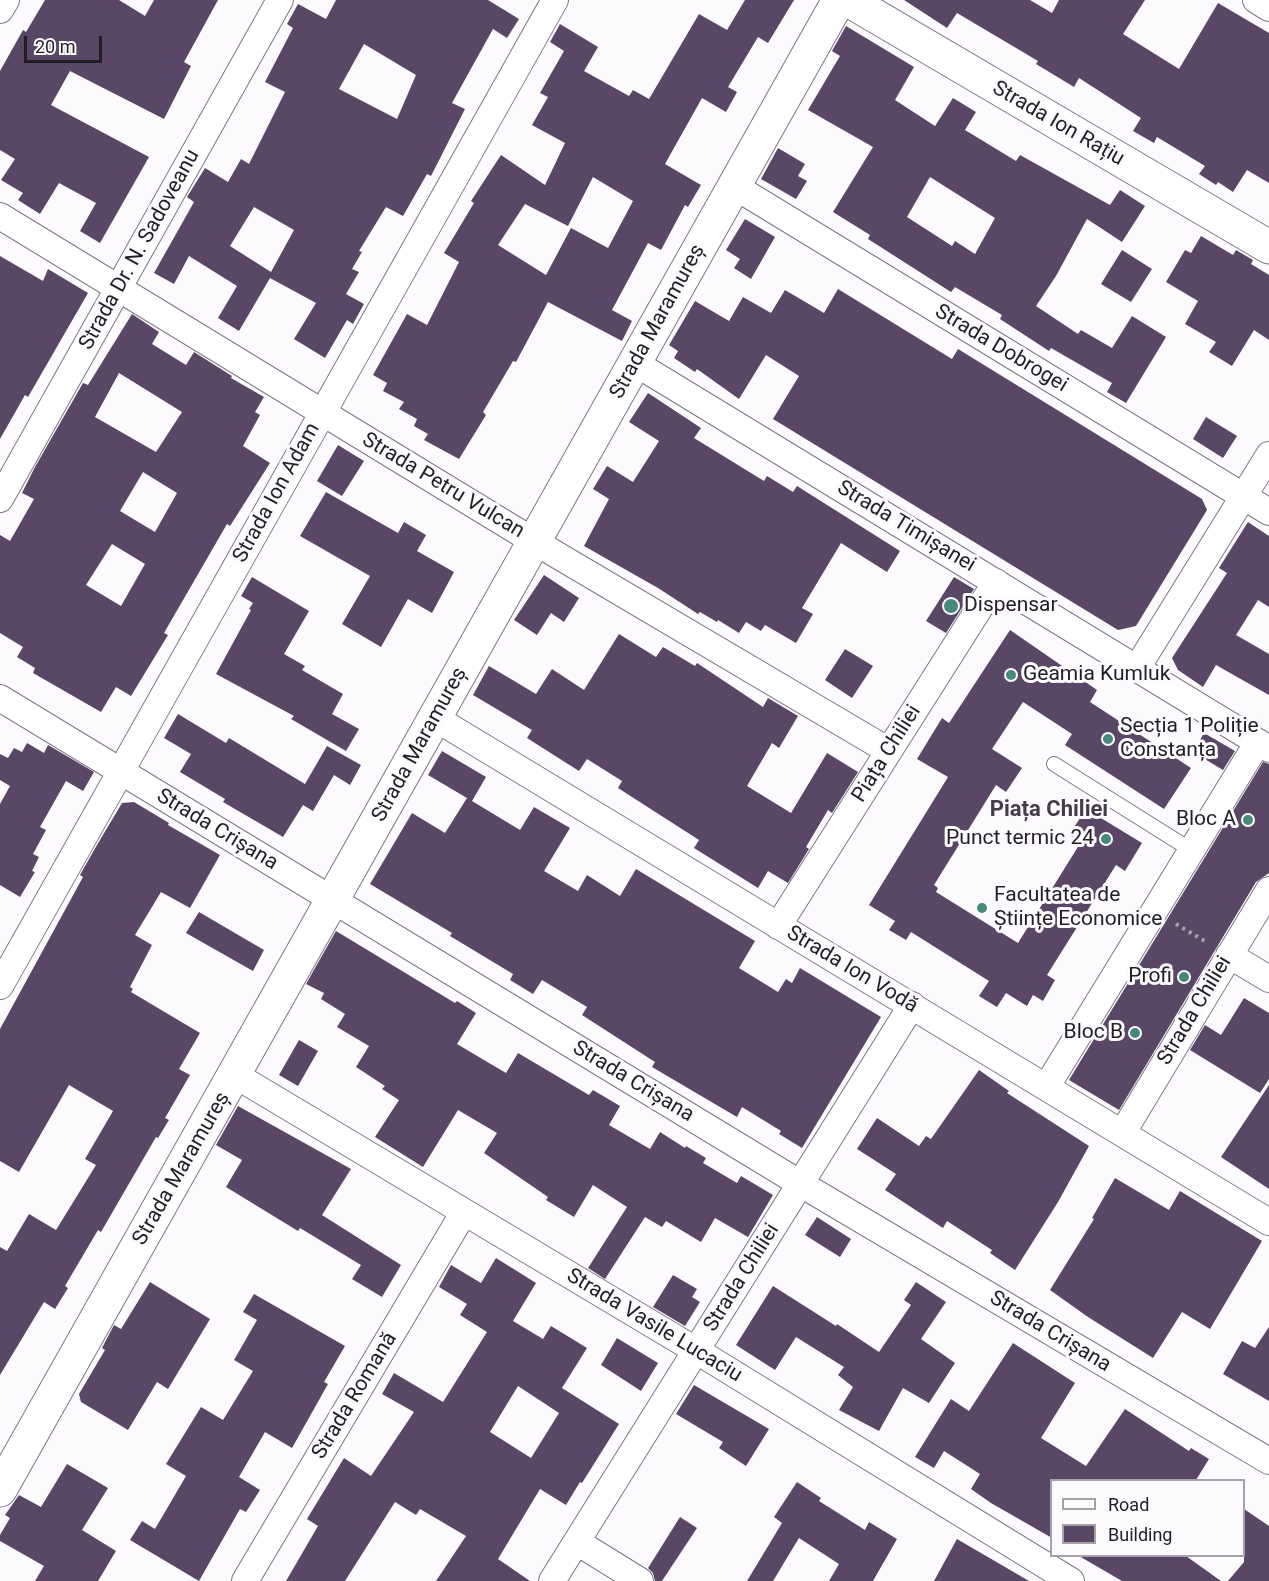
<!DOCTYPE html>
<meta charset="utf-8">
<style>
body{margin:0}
#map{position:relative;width:1269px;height:1581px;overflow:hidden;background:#fcfafd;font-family:Roboto,sans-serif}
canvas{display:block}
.legend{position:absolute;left:1050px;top:1479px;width:195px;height:78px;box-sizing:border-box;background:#fcfafd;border:2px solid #a4a2a6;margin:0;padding:8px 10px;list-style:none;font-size:18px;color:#211e24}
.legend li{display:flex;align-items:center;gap:12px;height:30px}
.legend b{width:30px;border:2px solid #a4a2a6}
.scale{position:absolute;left:24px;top:36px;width:78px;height:27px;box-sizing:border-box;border:3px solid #211e24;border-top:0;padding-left:8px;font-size:18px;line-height:21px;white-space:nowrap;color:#211e24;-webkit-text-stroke:4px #fcfafd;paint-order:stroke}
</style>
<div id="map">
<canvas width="1269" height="1581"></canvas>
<ul class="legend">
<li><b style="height:8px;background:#fff"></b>Road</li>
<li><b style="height:16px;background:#594765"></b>Building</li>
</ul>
<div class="scale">20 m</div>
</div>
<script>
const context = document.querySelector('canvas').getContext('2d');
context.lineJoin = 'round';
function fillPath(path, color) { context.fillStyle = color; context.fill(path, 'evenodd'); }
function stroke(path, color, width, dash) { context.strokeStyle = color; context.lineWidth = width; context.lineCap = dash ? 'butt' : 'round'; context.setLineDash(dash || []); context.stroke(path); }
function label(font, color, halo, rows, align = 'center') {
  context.font = font + ' Roboto,sans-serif'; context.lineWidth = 6; context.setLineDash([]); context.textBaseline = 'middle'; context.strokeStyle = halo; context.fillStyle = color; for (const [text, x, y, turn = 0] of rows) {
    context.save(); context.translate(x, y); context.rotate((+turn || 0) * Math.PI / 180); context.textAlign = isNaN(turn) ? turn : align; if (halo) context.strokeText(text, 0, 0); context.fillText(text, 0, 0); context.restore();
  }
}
fillPath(new Path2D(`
 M45 0H119L145 16 154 0H218L184 62 191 66 164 119 70 71 51 105 149 157 100 243 80 231 96 203 59 183 40 214 18 200 23 193 1 180 15 159 0 150V71L23 30 26 32Z
 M336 0H488L519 19 507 38 493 29 452 103 465 109 431 176 427 174 403 216 386 207 359 251 362 252 352 269 359 272 346 294 364 304 353 324 347 320 325 358 294 339 316 303 270 278 239 331 218 318 237 286 189 256 174 284 154 273 194 202 187 197 205 168 228 182 241 159 249 164 285 92 265 82 293 28 287 24 298 4 326 19ZM364 44 416 75 397 119 339 89ZM254 207 294 230 271 272 230 246Z
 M745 0H794L768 43 758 37 728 87 737 92 726 112 702 98 665 164 701 185 688 207 685 205 661 250 648 243 612 310 632 321 622 341 548 302 516 362 513 361 483 412 486 415 459 459 424 440 428 434 414 426 417 419 399 409 404 402 383 391 387 383 373 375 407 314 427 325 459 262 444 253 474 203 471 201 501 155 545 185 565 143 532 125 548 97 540 93 564 51 550 42 560 24 598 47 584 71 629 96 633 90 649 99 699 14 727 30ZM593 177 633 201 608 248 571 228 546 275 498 245 525 204 568 226Z
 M904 0H1030L1052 13 1059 0H1145L1123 34 1179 69 1218 3 1269 33V183L1247 170 1233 192 1218 182 1216 185 1199 174 1205 166 1157 137 1154 143 1133 131 1141 118 1079 78 1074 87 1036 64 1038 61 957 13 947 28Z
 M846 26 914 67 895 100 935 126 953 98 976 112 965 130 1016 161 1020 155 1110 205 1120 190 1145 206 1122 242 1087 219 1056 276 1036 306 1078 334 1081 330 1112 348 1132 316 1166 337 1126 403 1107 392 1112 383 1051 348 1049 351 1000 319 1002 315 955 287 951 292 868 239 870 235 833 212 873 147 808 110 840 56 832 51ZM930 177 995 218 975 254 955 241 952 246 907 217Z
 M778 148 805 164 798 176 807 181 796 199 761 179Z
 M745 219 775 237 751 279 734 268 740 259 726 250Z
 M1201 236 1233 255 1236 250 1253 260 1251 264 1269 275V340L1254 330 1232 366 1209 352 1216 342 1185 324 1198 301 1166 282 1185 250 1191 253Z
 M1122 250 1152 269 1131 302 1101 284Z
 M0 256 43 281 48 269 88 293 28 397 25 395 0 439Z
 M838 289 952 359 958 349 1202 499 1207 510 1136 626 1118 630 773 419 799 376 766 355 739 399 697 369 695 372 674 358 678 351 669 345 695 301 729 321 743 297 771 313 785 290 824 313Z
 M132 314 159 332 152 344 186 365 194 352 232 376 231 378 264 397 255 412 260 415 243 446 270 463 230 526 227 524 164 633 168 635 131 696 116 687 101 712 33 673 35 668 17 657 23 647 0 633V535L10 541 34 499 22 493 35 467 83 383 88 385ZM119 373 182 412 156 452 95 417ZM143 472 177 493 155 532 120 511ZM112 544 145 564 121 606 86 585Z
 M648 393 701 428 694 438 764 481 767 476 793 492 797 486 900 551 887 572 841 543 802 608 813 614 796 643 765 625 761 631 746 622 739 633 718 620 717 622 700 612 698 614 658 588 584 546 609 499 593 489 607 466 633 482 659 441 629 422Z
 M1206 417 1237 436 1223 458 1193 439Z
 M338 445 364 461 342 496 317 481Z
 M326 492 398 533 404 522 426 535 417 551 454 572 432 613 408 599 381 647 342 624 370 576 300 536Z
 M1248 522 1269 536V607L1258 600 1236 635 1269 654V695L1216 665 1203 687 1178 670 1172 658 1227 573 1219 568Z
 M544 575 579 598 564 622 551 613 537 635 514 620Z
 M252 577 309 611 284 654 305 666 302 670 343 694 332 714 359 729 346 751 291 719 294 716 216 674 251 610 249 609 253 603 241 596Z
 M954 577 974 589 946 633 926 621Z
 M1010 630 1097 690 1090 702 1191 768 1164 809 1065 745 1072 734 1023 702 992 749 1022 768 1006 792 996 785 934 885 938 888 936 892 1018 943 1081 842 1069 835 1086 809 1142 843 1125 871 1116 865 1047 975 1055 980 1043 1001 1033 995 1027 1006 1006 993 997 1007 979 996 989 981 911 932 906 940 889 930 895 921 869 905 948 777 917 759 942 718 949 723Z
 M619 634 656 657 663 647 695 666 697 663 763 707 768 698 798 716 779 748 772 743 747 786 791 813 827 753 858 772 832 813 828 810 806 847 809 849 788 883 768 871 758 888 694 848 699 840 618 788 622 781 587 759 579 771 527 738 532 730 473 695 489 666 536 694 552 669 584 690Z
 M845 649 873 666 852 698 825 680Z
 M178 714 226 743 229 738 305 784 327 746 361 765 350 785 334 775 313 811 303 805 283 837 223 802 225 799 180 772 191 754 164 738Z
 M1204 733 1235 751 1223 770 1193 752Z
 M27 743 44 753 48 745 94 772 83 791 66 781 40 827 46 830 33 854 39 857 32 871 35 872 20 897 0 885V804L10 786 0 780V754L8 758 14 748 22 752Z
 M442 751 486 777 472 801 428 775Z
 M1263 762 1269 764V873L1256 882 1119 1110 1069 1080Z
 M467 798 520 830 534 807 570 828 544 871 578 891 587 875 620 896 636 869 755 941 739 968 778 992 786 979 792 983 800 968 881 1017 802 1148 779 1134 781 1131 742 1107 737 1117 652 1067 655 1062 582 1015 587 1007 542 980 533 994 510 980 513 974 450 936 452 933 370 884 412 813 445 833Z
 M134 802 169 823 168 825 220 855 190 908 161 892 135 935 152 945 130 987 133 989 131 992 200 1033 179 1069 190 1075 165 1118 169 1120 158 1138 156 1137 101 1232 98 1230 65 1286 68 1288 55 1309 44 1302 0 1375V1247L7 1251 29 1214 56 1230 96 1165 85 1159 113 1111 69 1085 19 1172 0 1161V1029L83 877 80 875 97 845 122 803Z
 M199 912 264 950 253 971 186 933Z
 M336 931 455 1003 457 1001 476 1013 457 1044 489 1063 506 1073 518 1053 589 1095 593 1090 620 1106 609 1125 650 1149 660 1132 685 1148 686 1146 706 1158 703 1163 737 1183 741 1176 773 1195 748 1237 715 1218 701 1242 666 1221 662 1227 645 1217 605 1279 588 1268 627 1207 593 1185 574 1217 546 1200 548 1197 484 1153 497 1133 458 1110 423 1167 375 1137 399 1100 382 1089 385 1086 356 1067 369 1046 337 1027 345 1014 321 999 324 993 306 984Z
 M1244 998 1269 1013V1079L1260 1093 1190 1050 1205 1025 1221 1035Z
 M299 1040 318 1051 298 1086 279 1075Z
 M979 1070 1009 1091 1007 1093 1089 1146 1058 1202 1015 1270 990 1253 992 1250 947 1221 943 1228 885 1190 896 1174 857 1149 877 1118 919 1146 926 1136 931 1139Z
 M1269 1085V1189L1221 1157Z
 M238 1106 351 1169 322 1215 401 1265 382 1297 352 1279 361 1265 300 1228 298 1231 226 1187 242 1160 216 1145Z
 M1115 1178 1169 1210 1180 1191 1262 1241 1210 1329 1182 1312 1153 1358 1088 1317 1050 1290 1094 1219 1092 1218Z
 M817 1217 851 1239 840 1257 805 1235Z
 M496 1258 536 1283 513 1321 543 1339 551 1326 587 1348 562 1388 619 1424 582 1483 580 1482 566 1505 540 1489 498 1559 530 1581H436L466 1536 420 1509 416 1515 395 1502 345 1581H286L318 1526 307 1519 344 1458 371 1476 414 1412 382 1394 394 1373 443 1402 487 1332 460 1315 467 1304 439 1287 451 1265 481 1283ZM518 1386 559 1413 531 1458 490 1432Z
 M673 1275 697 1289 692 1297 700 1302 685 1326 653 1307Z
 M150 1282 210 1319 168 1389 157 1382 128 1430 81 1402 79 1394 105 1350 102 1348 114 1325 121 1329Z
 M916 1282 946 1302 921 1339 955 1363 929 1403 903 1388 879 1431 839 1410 853 1387 838 1375 844 1367 796 1337 775 1370 736 1345 773 1286 836 1326 837 1324 879 1352 911 1305 904 1300Z
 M254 1294 345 1346 324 1382 328 1384 292 1448 265 1432 239 1477 260 1490 246 1512 240 1509 199 1581 130 1540 142 1521 155 1529 186 1476 166 1464 201 1407 223 1420 253 1371 234 1360 257 1320 243 1312Z
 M1269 1327V1401L1223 1374 1242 1341 1255 1348Z
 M617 1338 658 1363 641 1391 601 1365Z
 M1013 1343 1075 1383 1041 1438 1086 1466 1125 1409 1189 1451 1191 1448 1209 1459 1196 1480H1052V1538L991 1503 971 1489 980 1474 944 1451 934 1468 915 1457 951 1399 969 1411Z
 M694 1385 769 1429 746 1466 719 1448 723 1442 676 1414Z
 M67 1464 108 1488 82 1530 116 1551 98 1581H35L44 1566 0 1541V1535L10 1518 5 1515 19 1495 41 1507Z
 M797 1482 821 1498 819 1501 865 1530 869 1522 897 1539 873 1581H829L839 1564 799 1538 773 1581H747L782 1523 774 1517Z
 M1244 1509 1269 1526V1581H1228L1244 1562Z
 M680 1517 697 1528 662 1581H655L653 1573 648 1568Z
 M957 1539 1029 1581H934Z
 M1079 1556H1186L1221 1581H1122Z`), '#594765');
const lane = new Path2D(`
 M1054 764 1191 850`);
const street = new Path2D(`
 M1256 0 1269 8
 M0 10 6 0
 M734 186 1269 512
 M0 216 535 542 889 751
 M635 363 1269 749
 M0 499 280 0
 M1137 668 1269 455
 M0 698 801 1184 1269 1461
 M435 718 1269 1222
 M778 926 996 582
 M1229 955 1269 979
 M0 986 555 0
 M235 1075 697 1351 1071 1581
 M1047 1086 1258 742
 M1123 1132 1269 890
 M577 1542 640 1581
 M245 1581 464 1212
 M552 1581 912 1005`);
const secondary = new Path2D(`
 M848 0 1269 247
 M0 1490 839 0`);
stroke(lane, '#7e7584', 16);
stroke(street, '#7e7584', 28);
stroke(secondary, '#7e7584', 35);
stroke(new Path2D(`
 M1176 924 1208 943`), '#a5a3a7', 4, [3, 4.5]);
stroke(lane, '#fff', 14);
stroke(street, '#fff', 26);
stroke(secondary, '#fff', 33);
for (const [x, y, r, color] of [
 [951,606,8,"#46897b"],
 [1011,675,6,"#46897b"],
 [1108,739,6,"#46897b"],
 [1248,820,6,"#46897b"],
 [1106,839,6,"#46897b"],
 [982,908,6,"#46897b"],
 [1184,977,6,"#46897b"],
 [1135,1033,6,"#46897b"]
]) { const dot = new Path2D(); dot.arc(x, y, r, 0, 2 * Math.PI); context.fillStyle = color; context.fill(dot); stroke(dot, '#fcfafd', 2); }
label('21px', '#211e24', '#fcfafd', [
 ["Strada Ion Rațiu",1058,124,30],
 ["Strada Dr. N. Sadoveanu",140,250,-61],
 ["Strada Maramureș",658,322,-61],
 ["Strada Dobrogei",1001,349,31],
 ["Strada Petru Vulcan",443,486,31],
 ["Strada Ion Adam",277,493,-61],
 ["Strada Timișanei",906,527,31],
 ["Strada Maramureș",420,745,-61],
 ["Piața Chiliei",887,754,-58],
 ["Strada Crișana",217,830,31],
 ["Strada Ion Vodă",852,970,31],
 ["Strada Chiliei",1195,1011,-59],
 ["Strada Crișana",633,1082,31],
 ["Strada Maramureș",182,1169,-60],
 ["Strada Chiliei",742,1278,-58],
 ["Strada Vasile Lucaciu",654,1326,31],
 ["Strada Crișana",1050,1332,31],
 ["Strada Romană",355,1396,-59]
]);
label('21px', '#211e24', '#fcfafd', [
 ["Dispensar",964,606],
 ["Geamia Kumluk",1023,675],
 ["Secția 1 Poliție",1120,727],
 ["Constanța",1120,751],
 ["Bloc A",1236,820,"right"],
 ["Punct termic 24",1094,839,"right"],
 ["Facultatea de",994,896],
 ["Științe Economice",994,920],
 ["Profi",1172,977,"right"],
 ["Bloc B",1123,1033,"right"]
], 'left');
label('bold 22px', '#443c4a', '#fcfafd', [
 ["Piața Chiliei",1049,810]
]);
</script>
